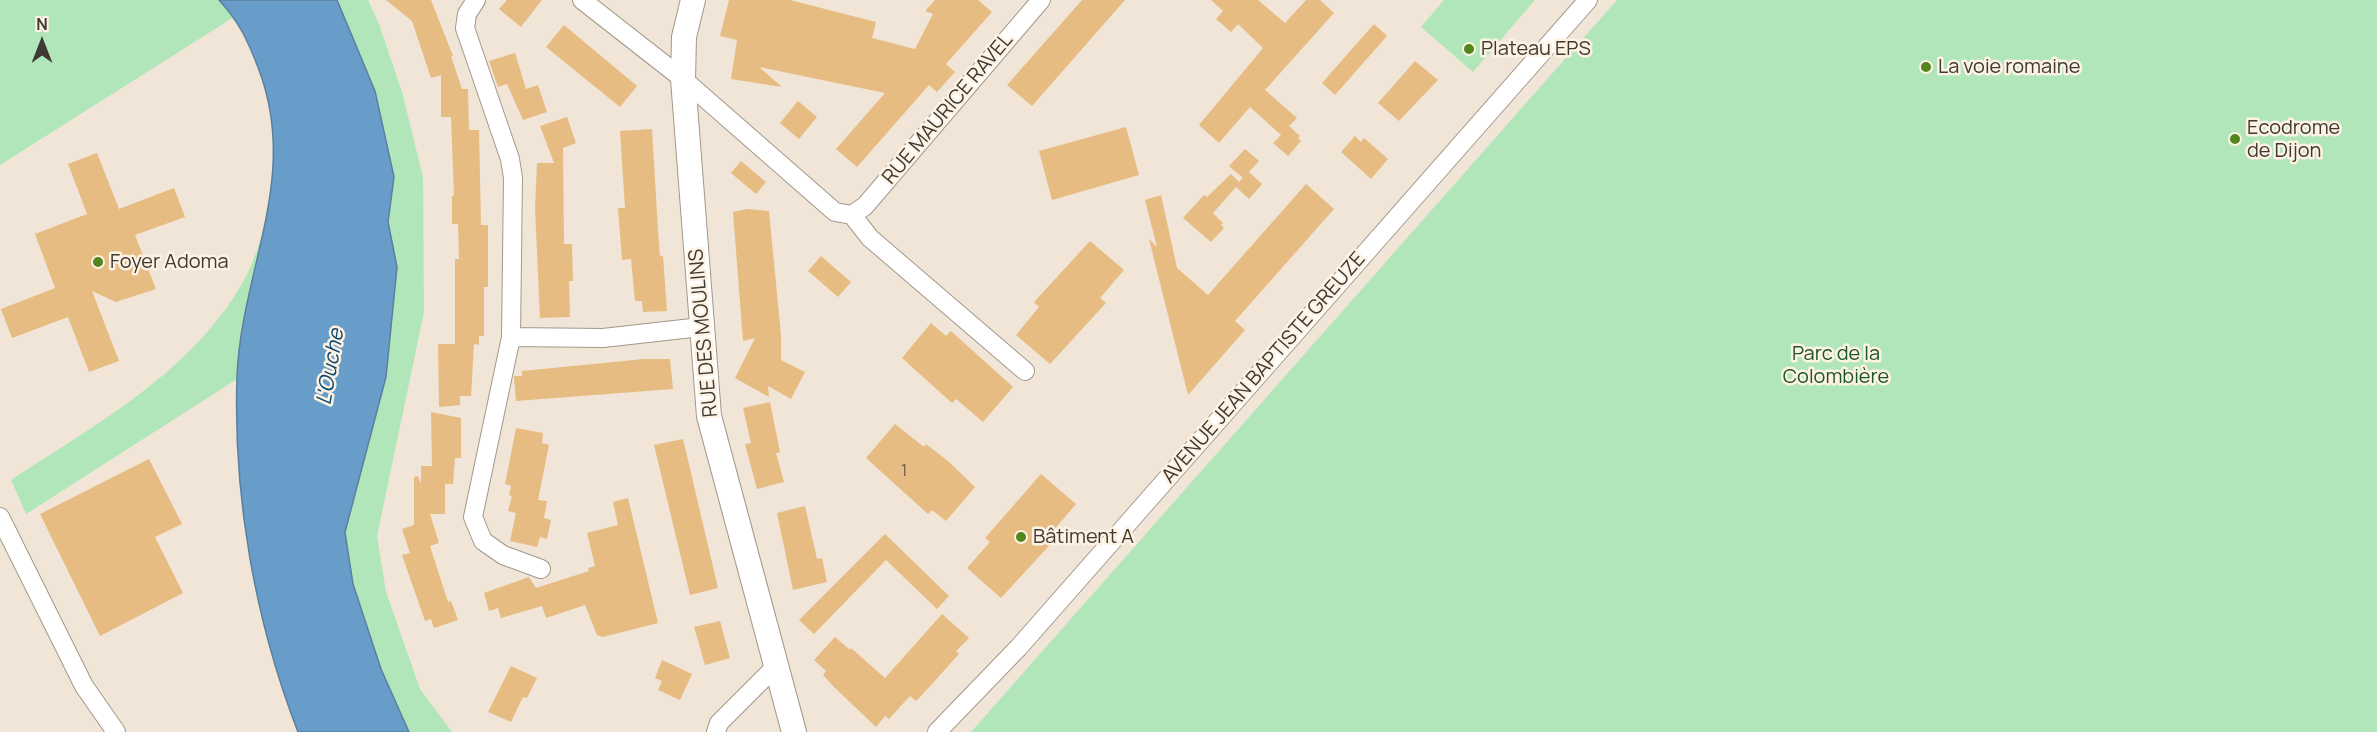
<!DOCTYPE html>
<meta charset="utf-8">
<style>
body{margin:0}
#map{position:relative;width:2377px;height:732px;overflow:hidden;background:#f0e5d6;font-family:Manrope,sans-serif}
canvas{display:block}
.north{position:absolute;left:12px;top:12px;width:60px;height:60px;-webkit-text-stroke:4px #fef2e3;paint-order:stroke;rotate:0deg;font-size:16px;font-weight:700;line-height:24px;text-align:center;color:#3e3933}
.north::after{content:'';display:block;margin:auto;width:21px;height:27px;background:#3e3933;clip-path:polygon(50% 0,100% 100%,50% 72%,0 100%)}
</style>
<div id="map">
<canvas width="2377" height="732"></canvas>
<div class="north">N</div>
</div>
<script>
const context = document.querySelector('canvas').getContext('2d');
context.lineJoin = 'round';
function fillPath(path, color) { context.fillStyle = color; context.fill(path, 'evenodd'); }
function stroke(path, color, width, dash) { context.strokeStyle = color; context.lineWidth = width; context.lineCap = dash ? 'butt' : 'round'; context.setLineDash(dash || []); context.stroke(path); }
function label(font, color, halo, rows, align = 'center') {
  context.font = font + ' Manrope,sans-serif'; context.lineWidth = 5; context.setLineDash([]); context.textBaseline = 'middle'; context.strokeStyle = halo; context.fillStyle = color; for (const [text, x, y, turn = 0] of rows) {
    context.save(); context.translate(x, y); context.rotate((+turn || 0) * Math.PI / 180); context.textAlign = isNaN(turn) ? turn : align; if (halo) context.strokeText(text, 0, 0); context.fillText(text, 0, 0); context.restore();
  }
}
fillPath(new Path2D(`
 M0 0H219L234 17 0 165Z
 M337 0H368L379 24 402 92 423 177 424 312 377 536 386 592 420 689 452 732H409L381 669 353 584 345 532 386 377 397 267 388 222 394 177 375 91Z
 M1444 0H1535L1473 72 1421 27Z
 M1617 0H2377V732H971Z
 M267 216 247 303 237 379 26 514 11 480C95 425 194 371 244 280 255 260 261 238 267 216Z`), '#b1e6ba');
const water = new Path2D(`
 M219 0H337L375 91 394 177 388 222 397 267 386 377 345 532 353 584 381 669 409 732H298C255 621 233 497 237 377 241 270 300 179 259 70 248 41 240 23 219 0Z`);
fillPath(water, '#689dca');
stroke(water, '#5b7f9d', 1.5);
fillPath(new Path2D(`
 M386 0H431L453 56H451L462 89H468L469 130H479L481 225H488V287H484V336H479V345L474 344 471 396H460V405L439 407 438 344H455V259H459L458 224H452V196H454L451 117H441V75L431 78 412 21Z
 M507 0H542L521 27 499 9Z
 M729 0H790L876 22 872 38 915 49 933 14 925 11 935 0H978L992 12 946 64 955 72 937 92 929 85 857 167 836 149 885 93 759 67 782 87 731 79 737 40 720 36Z
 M1082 0H1125L1032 106 1007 85Z
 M1211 0H1258L1285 23 1306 0H1320L1334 13 1265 90 1297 118 1289 126 1300 136 1298 138 1301 141 1288 156 1273 143 1281 135 1250 107 1219 143 1199 125 1263 48 1238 24 1231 32 1216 19 1223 11Z
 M1374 24 1387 36 1335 95 1322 83Z
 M564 25 637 86 620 107 546 47Z
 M515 53 526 89 538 85 547 112 523 120 507 84 498 87 489 61Z
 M1415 61 1438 80 1399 121 1378 103Z
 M798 101 817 117 799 139 780 123Z
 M567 117 576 143 563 148 564 244H572L573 281H569L570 317 540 318 535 208 537 163H554L540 126Z
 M1126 127 1139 175 1052 200 1039 151Z
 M652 129 658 231 660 256H663L667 311 643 312 642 301H635L631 259 622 260 618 208H625L620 131Z
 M1355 136 1361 142 1364 138 1388 159 1371 179 1341 152Z
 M1245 149 1259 161 1249 172 1262 184 1249 199 1236 187 1213 213 1223 223 1221 225 1224 228 1211 242 1183 218 1204 195 1207 197 1231 174 1239 182 1243 178 1229 166Z
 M97 153 119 209 174 188 185 217 135 235 156 289 116 302 92 291 119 361 89 372 68 317 12 338 1 309 55 288 35 234 87 214 68 164Z
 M741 161 766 182 756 194 731 173Z
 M1306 184 1334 209 1235 321 1245 330 1188 395 1149 239 1157 247 1145 200 1161 195 1177 268 1208 295Z
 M747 209 769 211 781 335V360L805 372 791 399 768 386 769 397 735 378 755 338 743 341 733 212Z
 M1090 241 1124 270 1100 298 1106 303 1050 364 1016 335 1039 307 1034 302Z
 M821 256 851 282 838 297 808 271Z
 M931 323 946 336 951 331 1013 387 983 422 956 399 952 403 902 358Z
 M644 359H670L673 389 516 401 514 378V376H522V371Z
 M770 402 780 452 776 453 784 482 757 489 745 444 751 443 743 408Z
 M431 412 461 418V458H455L453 484H445V514H430L439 543 430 546 448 602 451 601 458 620 434 628 431 619 425 621 402 555 410 553 402 529 414 525V477L418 476 421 484V466H432Z
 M895 424 924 447 926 444 949 462 975 487 946 521 932 510 928 514 866 458Z
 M516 428 543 433 542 443 549 445 538 500 547 501 544 518 551 520 547 539 540 537 537 547 510 541 516 513 508 511 512 496 509 495 511 486 505 484Z
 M683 439 718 588 690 595 654 445Z
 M149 459 182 524 155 537 183 593 100 636 40 514Z
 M1041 474 1076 504 1053 531 1058 536 1001 598 967 568 990 542 985 538Z
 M628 498 658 623 603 637 597 635 585 605 546 618 542 606 501 618 498 608 489 611 484 593 529 577 536 588 589 571 588 568 595 566 587 533 618 525 613 502Z
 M805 506 817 559 822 558 827 582 793 590 777 513Z
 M885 534 949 596 937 609 886 560 814 634 799 620Z
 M942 614 969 638 956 651 959 654 922 695 916 701 910 696 889 719 885 716 876 727 834 687 823 675 826 671 814 660 835 637 850 650 851 648 885 678Z
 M720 621 730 658 705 665 694 627Z
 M662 660 692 674 680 700 658 690 662 681 655 678Z
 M511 666 537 678 527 698 523 697 511 722 488 712Z`), '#e6bc83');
const minor = new Path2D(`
 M476 0 467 14 465 28 510 159 513 178 511 337 473 517 483 541 503 555 541 569
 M582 0 683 79 835 212 852 215 870 238 1025 371
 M852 215 865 206 1041 0
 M511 337 603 338 701 327
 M0 517 84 686 116 732
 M716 732 719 723 776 666
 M937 732 1019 647 1588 0`);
const tertiary = new Path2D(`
 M693 0 684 37 683 79 709 416 794 732`);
stroke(minor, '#a3988a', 20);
stroke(tertiary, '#a3988a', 26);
stroke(minor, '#fff', 18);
stroke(tertiary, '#fff', 24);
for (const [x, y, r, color] of [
 [1469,49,6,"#52851b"],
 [1926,67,6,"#52851b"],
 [2235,139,6,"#52851b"],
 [98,262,6,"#52851b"],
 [1021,537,6,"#52851b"]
]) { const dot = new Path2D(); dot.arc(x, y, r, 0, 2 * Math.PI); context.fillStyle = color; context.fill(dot); stroke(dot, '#fef2e3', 2); }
label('16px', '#685a47', null, [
 ["1",904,472]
]);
label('20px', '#3e3933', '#fef2e3', [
 ["Plateau EPS",1481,49],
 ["La voie romaine",1938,67],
 ["Ecodrome",2247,128],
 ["de Dijon",2247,151],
 ["Foyer Adoma",110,262],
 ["Bâtiment A",1033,537]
], 'left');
label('20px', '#3e3933', '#fef2e3', [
 ["RUE MAURICE RAVEL",948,109,-50],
 ["RUE DES MOULINS",704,333,-95],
 ["AVENUE JEAN BAPTISTE GREUZE",1264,368,-49]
]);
label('20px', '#19562a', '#fef2e3', [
 ["Parc de la",1836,354],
 ["Colombière",1836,377]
]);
label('italic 21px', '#084874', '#fef2e3', [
 ["L'Ouche",331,367,-80]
]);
</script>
